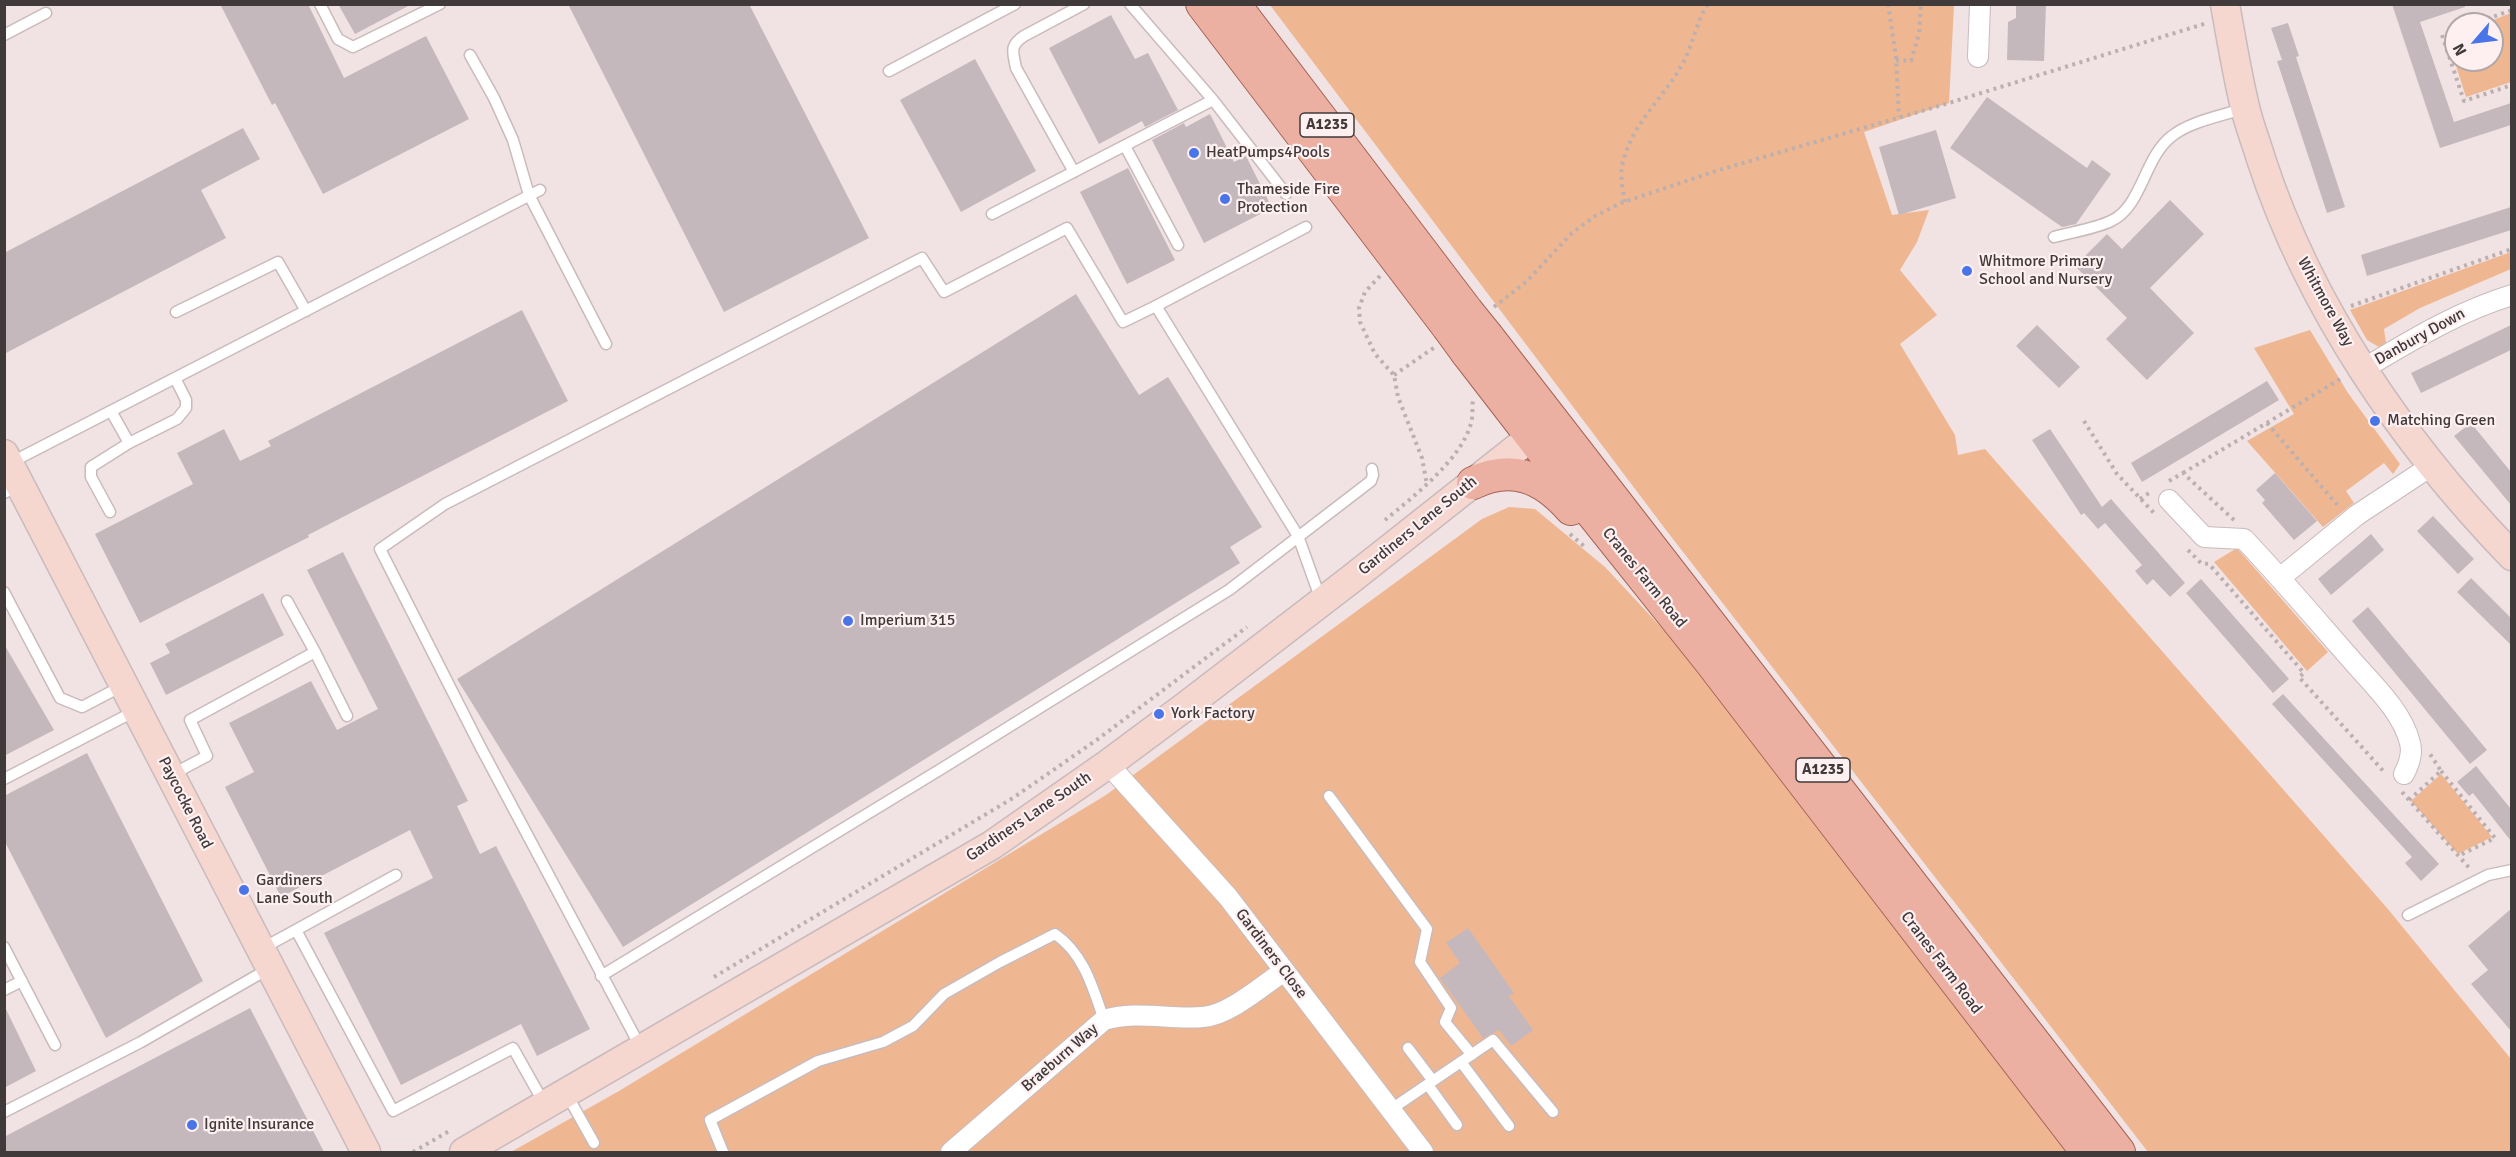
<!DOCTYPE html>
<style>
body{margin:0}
#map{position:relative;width:2516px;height:1157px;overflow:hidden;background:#f1e2e3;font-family:Signika,sans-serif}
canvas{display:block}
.frame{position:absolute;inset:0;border:6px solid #403a3a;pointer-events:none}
.north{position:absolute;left:2444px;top:12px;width:60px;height:60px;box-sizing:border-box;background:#feeff1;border:2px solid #b2a7a8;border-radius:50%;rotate:242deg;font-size:16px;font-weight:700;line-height:24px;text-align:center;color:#403a3a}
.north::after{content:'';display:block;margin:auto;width:21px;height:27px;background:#4975e8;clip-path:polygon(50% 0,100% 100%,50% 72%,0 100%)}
</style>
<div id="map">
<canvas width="2516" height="1157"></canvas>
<div class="frame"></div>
<div class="north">N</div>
</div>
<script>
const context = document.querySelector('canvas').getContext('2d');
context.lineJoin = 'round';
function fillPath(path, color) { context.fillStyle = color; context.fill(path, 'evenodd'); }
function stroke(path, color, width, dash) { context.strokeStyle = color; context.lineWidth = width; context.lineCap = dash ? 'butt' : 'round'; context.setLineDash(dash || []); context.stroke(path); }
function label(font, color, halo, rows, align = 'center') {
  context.font = font + ' Signika,sans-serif'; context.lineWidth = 4.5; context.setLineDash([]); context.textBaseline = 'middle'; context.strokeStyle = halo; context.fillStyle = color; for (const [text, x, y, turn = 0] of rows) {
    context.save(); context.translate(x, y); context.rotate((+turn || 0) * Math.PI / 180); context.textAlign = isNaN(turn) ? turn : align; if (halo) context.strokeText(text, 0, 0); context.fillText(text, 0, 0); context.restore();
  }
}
fillPath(new Path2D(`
 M1270 5H1954L1949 103 1864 132 1892 215 1929 210 1917 242 1900 270 1937 315 1900 344 1955 435 1958 455 1985 449 2387 908 2511 1059V1152H2148L1666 530Z
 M2511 13V82L2466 97 2447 38 2456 34V60H2492V24H2483Z
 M2511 252V269L2420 308 2384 329 2386 343 2379 347 2367 340 2350 310Z
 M2310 330 2348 393 2400 464 2393 474 2384 463 2346 491 2354 503 2323 527 2247 441 2294 414 2254 348Z
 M1509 507 1535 509 1605 567 1672 639 2066 1152H511L619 1091 1106 795 1482 519Z
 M2237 548 2328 652 2307 671 2214 562Z
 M2441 774 2492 837 2458 854 2411 801Z`), '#eeb792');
fillPath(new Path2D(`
 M220 4H308L344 78 426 36 469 119 323 194 275 103 272 105Z
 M338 4H412L355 34Z
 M568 4H749L869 238 724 312Z
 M2016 4H2046L2044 61 2007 60 2008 22 2016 18Z
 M2392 4H2464L2465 7 2420 22 2454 122 2511 103V125L2440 148Z
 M1111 15 1135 59 1148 53 1178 110 1145 127 1142 121 1099 144 1049 48Z
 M2288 23 2299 56 2296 57 2345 207 2327 213 2277 61 2282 60 2271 28Z
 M975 59 1036 171 961 212 900 100Z
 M1987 97 2087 168 2092 160 2111 174 2076 224 2062 227 1950 148Z
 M1210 114 1234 162 1246 156 1272 208 1204 243 1152 140 1184 123 1186 127Z
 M243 128 260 159 201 190 226 238 4 354V253Z
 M1936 130 1956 198 1899 215 1879 147Z
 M1128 168 1175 260 1127 284 1080 192Z
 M2170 200 2204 234 2150 288 2194 333 2147 380 2106 339 2127 318 2075 266 2107 234 2122 249Z
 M2511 207V230L2367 276 2361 255Z
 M1076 294 1139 395 1168 377 1262 527 1230 547 1240 563 623 947 457 679Z
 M522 310 568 401 308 535 309 537 140 623 95 534 193 484 177 453 224 429 240 461 271 446 268 441Z
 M2037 325 2080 367 2059 388 2016 346Z
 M2511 325V350L2421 393 2411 373Z
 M2267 381 2279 400 2142 482 2131 463Z
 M2471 423 2511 472V505L2454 436Z
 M2050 429 2102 507 2111 499 2185 583 2170 597 2153 579 2147 585 2135 571 2142 565 2105 523 2098 529 2084 513 2081 515 2032 440Z
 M2275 473 2317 521 2294 540 2262 503 2265 500 2256 490Z
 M2433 516 2474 559 2458 574 2417 531Z
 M2371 534 2384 550 2331 595 2318 579Z
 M343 552 468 801 457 806 480 854 496 846 590 1029 537 1056 521 1024 401 1085 324 933 433 878 410 830 281 897 225 787 254 772 229 723 311 681 337 730 378 709 307 570Z
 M2471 578 2511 618V645L2457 592Z
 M2201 579 2289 679 2273 693 2186 593Z
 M263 593 284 635 166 695 150 663 170 653 165 644Z
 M2368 607 2487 750 2470 764 2352 621Z
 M4 644 54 730 4 756Z
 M2283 694 2439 864 2421 881 2405 863 2412 857 2272 704Z
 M87 753 203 981 106 1038 4 840V796Z
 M2476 766 2511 809V841L2473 793 2469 796 2457 782Z
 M2511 909V1031L2471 984 2488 970 2468 946Z
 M1468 928 1514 993 1509 996 1533 1030 1511 1046 1499 1030 1483 1038 1440 978 1460 963 1446 943Z
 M4 1005 36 1071 4 1088Z
 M250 1008 324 1152H4V1137Z`), '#c5b8bd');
const lane = new Path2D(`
 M320 4 338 39 353 47 440 4
 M1130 4 1213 100 1286 194
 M4 35 46 13
 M470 55 494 98 513 140 529 195 606 344
 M889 71 1015 4
 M1125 146 1178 245
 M1074 172 1016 68C1013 52 1009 46 1024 36L1084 4
 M992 214 1213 100
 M2054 237C2072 232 2094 229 2111 221 2142 207 2144 157 2172 136 2191 121 2222 116 2245 108
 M1156 306 1306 227
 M176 312 278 262 306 311
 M111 411 129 443 177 419 186 408V400L175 378
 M10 463 540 190
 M4 493 21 486
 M110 512 91 477V467L129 443
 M4 592 60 698 82 707 124 685
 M287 601 315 652
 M171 775 207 756 190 720 315 652 347 716
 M4 779 137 710
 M1329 796 1427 929 1420 962 1451 1008 1445 1022 1472 1055
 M2408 915 2488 875 2512 870
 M296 930 396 875
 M4 947 55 1045
 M261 949 296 930 393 1111 513 1048 545 1105
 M601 976 941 769 1229 590 1371 481 1373 475 1372 469
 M4 990 22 981
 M641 1048 480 746 380 549 445 504 922 258 944 292 1067 228 1123 322 1156 306 1298 536 1321 600
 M1408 1048 1433 1081
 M1461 1062 1509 1126
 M1428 1085 1457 1125
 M566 1093 594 1143
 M1390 1110 1493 1040 1553 1112
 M4 1112 141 1042 270 968
 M723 1152 710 1120 818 1061 883 1042 913 1026 944 994 1000 962 1055 934C1084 954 1093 988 1104 1020`);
const street = new Path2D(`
 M1978 57 1980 4
 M2363 369C2412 340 2457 312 2512 295
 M2169 500 2204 537 2244 539C2280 577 2314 617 2349 657 2370 682 2402 710 2410 743 2413 754 2409 764 2404 774
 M2280 578 2357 515 2431 466
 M1108 764 1228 897 1423 1152
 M951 1152 1104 1020C1136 1010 1170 1020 1203 1017 1229 1015 1262 986 1284 971`);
const secondary = new Path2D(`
 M2225 4C2231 38 2237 74 2245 107 2249 125 2256 142 2261 159 2310 309 2404 444 2512 556
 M4 454 366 1152
 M464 1152 992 845 1108 764 1186 706 1350 580 1550 422`);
const primary = new Path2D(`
 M1202 4 1448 327
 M1234 4 1467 311
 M1488 337 2119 1152
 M1467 353 1559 472 1709 660 2087 1152
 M1473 483C1512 464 1543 477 1571 509`);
stroke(lane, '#c9bbbc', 13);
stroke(street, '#c9bbbc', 22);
stroke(secondary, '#c9bbbc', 31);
stroke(primary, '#a66455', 34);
stroke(new Path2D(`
 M1888 4 1896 57 1899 117
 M2473 24 2512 10
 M2456 30 2442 35 2464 101 2512 85
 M1896 60 1911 61 1919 34 1921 4
 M1625 202C1623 191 1620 178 1622 166 1630 125 1664 98 1683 63 1693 44 1697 20 1708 4
 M1380 276 1365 292 1359 308 1360 322 1375 354 1394 375 1398 397 1422 458 1427 485
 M2351 306 2512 249
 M1494 307 1526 282 1572 233 1595 216 1621 203 1719 170 1949 103 2207 23
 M1394 375 1435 347
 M2084 421 2117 474 2154 513
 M2267 423 2339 507
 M2183 473 2342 378
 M2169 481 2183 473 2234 520
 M2140 499 2152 491
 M1385 520C1413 497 1462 459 1471 423 1473 416 1472 407 1473 400
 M1570 534 1585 547
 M2188 550 2201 563 2209 564 2304 673 2299 677 2385 773
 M2441 771 2495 838 2458 856
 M2402 792 2471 870
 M2409 800 2441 771 2430 754
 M714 977 1013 798 1098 739 1247 627
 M413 1152 451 1130`), '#bbafaf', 4, [3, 4.5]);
stroke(lane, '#fff', 10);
stroke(street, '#fff', 20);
stroke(secondary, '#f5d7d0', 28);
stroke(primary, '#ebb0a2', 32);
const primaryBridge = new Path2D(`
 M1467 311 1488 337
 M1448 327 1467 353`);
stroke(primaryBridge, '#a66455', 34, []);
stroke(primaryBridge, '#ebb0a2', 32);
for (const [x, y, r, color] of [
 [1194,153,6,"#4975e8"],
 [1225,199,6,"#4975e8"],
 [1967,271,6,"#4975e8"],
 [2375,421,6,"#4975e8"],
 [848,621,6,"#4975e8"],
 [1159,714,6,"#4975e8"],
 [244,890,6,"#4975e8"],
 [192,1125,6,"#4975e8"]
]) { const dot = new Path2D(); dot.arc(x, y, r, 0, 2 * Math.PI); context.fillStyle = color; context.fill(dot); stroke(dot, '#feeff1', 2); }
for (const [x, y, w] of [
 [1327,125,54],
 [1823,770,54]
]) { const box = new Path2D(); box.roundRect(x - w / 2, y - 12, w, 24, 4.5); context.fillStyle = '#feeff1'; context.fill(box); stroke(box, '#403a3a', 1.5); }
label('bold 15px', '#403a3a', null, [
 ["A1235",1327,125],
 ["A1235",1823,770]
]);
label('16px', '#403a3a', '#feeff1', [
 ["HeatPumps4Pools",1206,153],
 ["Thameside Fire",1237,190],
 ["Protection",1237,208],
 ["Whitmore Primary",1979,262],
 ["School and Nursery",1979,280],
 ["Matching Green",2387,421],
 ["Imperium 315",860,621],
 ["York Factory",1171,714],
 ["Gardiners",256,881],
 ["Lane South",256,899],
 ["Ignite Insurance",204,1125]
], 'left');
label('16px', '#403a3a', '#feeff1', [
 ["Whitmore Way",2325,302,61],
 ["Danbury Down",2420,337,-29],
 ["Gardiners Lane South",1418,526,-39],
 ["Cranes Farm Road",1644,578,51],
 ["Paycocke Road",185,803,63],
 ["Gardiners Lane South",1029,817,-34],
 ["Gardiners Close",1271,954,53],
 ["Cranes Farm Road",1941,963,53],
 ["Braeburn Way",1060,1058,-41]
]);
</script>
